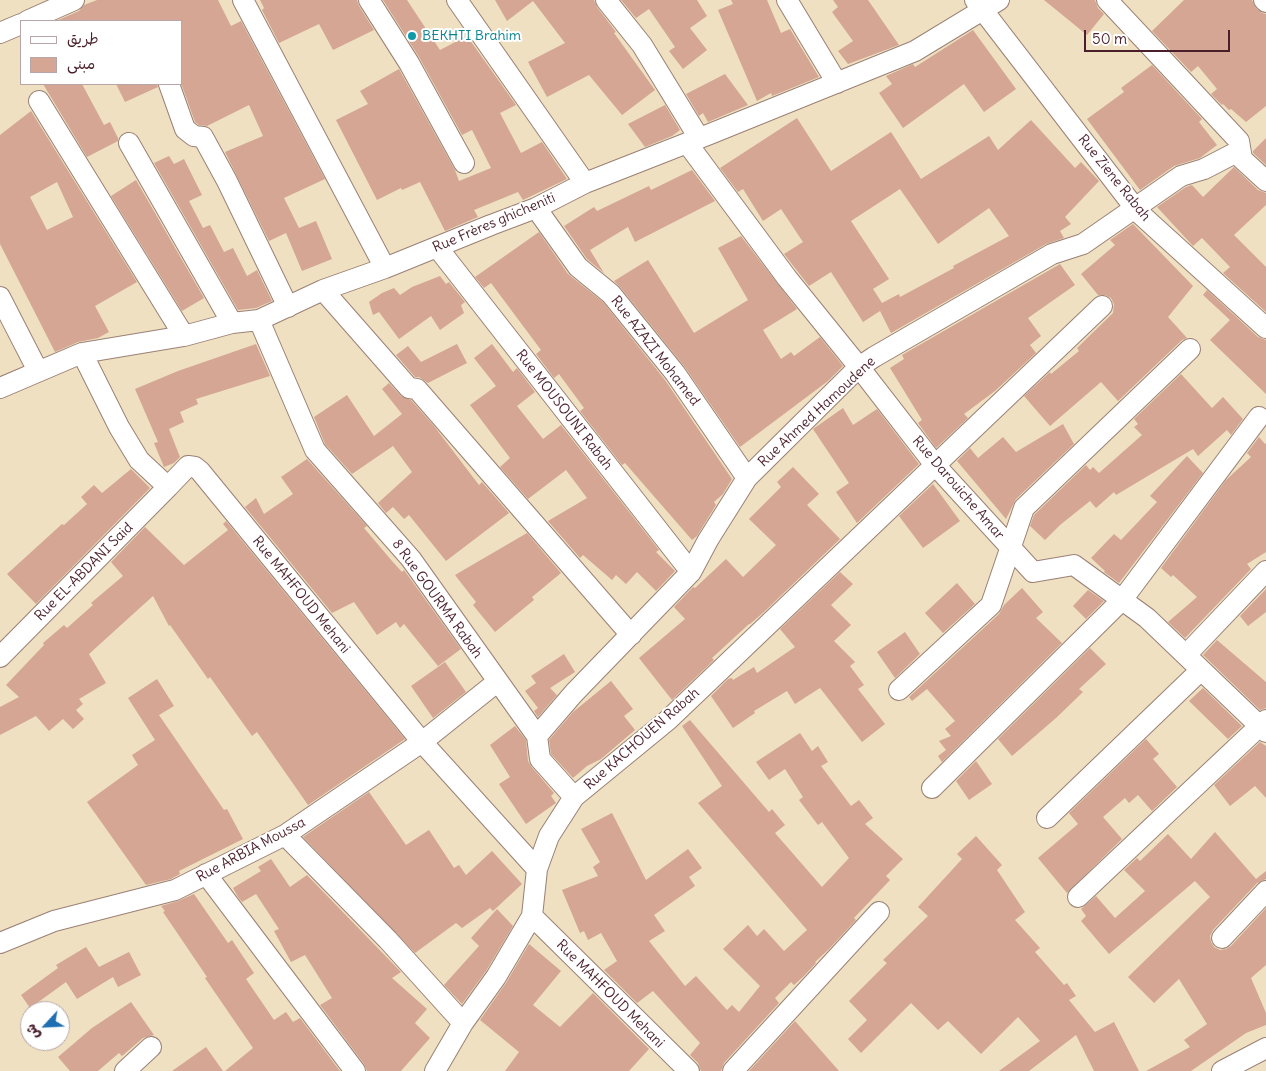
<!DOCTYPE html>
<meta charset="utf-8">
<style>
body{margin:0}
#map{position:relative;width:1266px;height:1071px;overflow:hidden;background:#eee0c0;font-family:Delius,"Playpen Sans Arabic",sans-serif}
canvas{display:block}
.legend{position:absolute;left:20px;top:20px;width:162px;height:65px;box-sizing:border-box;background:#fff;border:1px solid #b7a5aa;margin:0;padding:6px 9px;list-style:none;font-size:15px;color:#4a1f2b}
.legend li{display:flex;align-items:center;gap:10px;height:25px}
.legend b{width:25px;border:1px solid #b7a5aa}
.north{position:absolute;left:20px;top:1001px;width:50px;height:50px;box-sizing:border-box;background:#fff;border:1px solid #b7a5aa;border-radius:50%;rotate:245deg;font-size:14px;font-weight:700;line-height:20px;text-align:center;color:#4a1f2b}
.north::after{content:'';display:block;margin:auto;width:18px;height:22px;background:#1f6fb2;clip-path:polygon(50% 0,100% 100%,50% 72%,0 100%)}
.scale{position:absolute;left:1084px;top:30px;width:146px;height:22px;box-sizing:border-box;border:2px solid #4a1f2b;border-top:0;padding-left:6px;font-size:15px;line-height:18px;white-space:nowrap;color:#4a1f2b;-webkit-text-stroke:4px #fff;paint-order:stroke}
</style>
<div id="map">
<canvas width="1266" height="1071"></canvas>
<ul class="legend">
<li><b style="height:6px;background:#fff"></b>طريق</li>
<li><b style="height:14px;background:#d5a693"></b>مبنى</li>
</ul>
<div class="north">ش</div>
<div class="scale">50 m</div>
</div>
<script>
const context = document.querySelector('canvas').getContext('2d');
context.lineJoin = 'round';
function fillPath(path, color) { context.fillStyle = color; context.fill(path, 'evenodd'); }
function stroke(path, color, width, dash) { context.strokeStyle = color; context.lineWidth = width; context.lineCap = dash ? 'butt' : 'round'; context.setLineDash(dash || []); context.stroke(path); }
function label(font, color, halo, rows, align = 'center') {
  context.font = font + ' Delius,sans-serif'; context.lineWidth = 4; context.setLineDash([]); context.textBaseline = 'middle'; context.strokeStyle = halo; context.fillStyle = color; for (const [text, x, y, turn = 0] of rows) {
    context.save(); context.translate(x, y); context.rotate((+turn || 0) * Math.PI / 180); context.textAlign = isNaN(turn) ? turn : align; if (halo) context.strokeText(text, 0, 0); context.fillText(text, 0, 0); context.restore();
  }
}
fillPath(new Path2D(`
 M97 0H218L231 26 241 21 325 179 284 198 299 228 316 221 332 259 302 271 286 233 269 241 225 152 263 136 249 105 207 126 199 125 195 122 181 83V21H56L79 11 84 5Z
 M260 0H357L359 6 374 30 333 50 319 24 279 43 262 10 264 8Z
 M383 0H407L440 50 467 36 516 105 500 113 521 153 542 142 567 179 523 200 518 192 474 210 478 217 445 231 420 182 402 190 401 188 377 200 336 120 368 104 360 91 399 69 455 170 459 181 491 168 472 130 462 135 419 57Z
 M495 0H594L597 7 616 32 614 33 655 90 622 115 589 75 547 97 528 62 565 43 533 1 507 21Z
 M621 0H697L707 16 690 28 707 50 683 69 669 51 675 47 649 9 636 18Z
 M731 0H767L781 33 790 29 819 77 772 96 771 93 757 101 718 10 733 4Z
 M833 0H868L899 45 848 64 838 51 853 41 832 12 838 7Z
 M1044 0H1095L1098 8 1104 14 1087 35Z
 M1184 0H1252L1256 8 1262 13 1266 14V106L1246 122 1231 109 1229 110 1223 104 1222 105 1211 94 1217 89 1198 66 1191 72 1152 31Z
 M973 30 1016 89 984 112 964 84 903 128 879 93 892 84 886 76 913 64 915 67Z
 M1152 65 1202 119 1199 122 1217 145 1200 158 1174 166 1140 190 1087 119 1124 92 1121 88Z
 M725 74 748 105 708 122 703 113 699 116 686 94Z
 M43 84H82L104 125 110 122 118 138V141L87 157Z
 M116 84H157L158 87 125 102Z
 M665 105 680 130 672 136 645 147 628 124Z
 M31 111 137 282 95 306 109 332 98 338 78 342 55 352 0 244V135ZM57 182 73 217 47 230 30 197Z
 M797 118 831 171 891 132 921 179 989 136 998 150 1031 120 1075 168 1081 162 1099 181 1065 217 1071 224 1060 231 1064 238 1046 244 891 333 880 311 863 322 831 272 809 286 784 254 803 242 781 209 763 221 743 189 738 192 720 168ZM900 189 938 244 989 208 1009 236 953 266 954 268 900 297 899 294 882 303 873 289 889 279 851 221Z
 M1266 138V165L1253 153V151Z
 M169 156 174 164 184 159 202 195 189 201 203 228 210 225 224 252 233 248 247 276 257 270 272 301 256 308 238 310 154 163Z
 M1234 167 1258 190 1266 193V205L1234 235 1266 267V312L1223 273 1230 267 1202 238 1193 246 1157 207 1186 187 1192 185 1203 197Z
 M692 170 715 201 635 242 628 227 590 250 604 273 587 259 564 226 594 207 597 211 649 186 651 190Z
 M136 180 204 298 182 311 111 196Z
 M1133 224 1193 286 1168 317 1187 338 1182 340 1118 401 1101 382 1050 426 1024 396 1050 372 1051 374 1079 351 1077 348 1113 313 1114 304 1111 298 1105 295H1098L1081 274 1115 245 1110 240Z
 M539 232 568 274 603 302 665 380 732 479 723 494 714 502 716 505 697 536 692 540 625 463 622 465 580 411 584 408 559 374 554 378 536 354 541 350 491 283 484 288 475 277Z
 M741 236 797 309 763 330 781 359 791 352 794 356 820 337 843 366 828 381 740 447 684 366 620 287 614 281 648 260 694 333 748 300 718 248Z
 M1060 264 1075 285 1028 318 1041 336 1030 345 1036 353 995 391 964 414 968 418 936 448 918 423 922 420 890 368 904 359 902 355Z
 M440 276 446 284 449 282 465 302 461 305 464 313 440 330 431 316 399 339 379 312 373 315 369 302 382 293 394 288 400 295 412 287Z
 M1207 290 1258 337 1266 340V394L1210 340 1230 320 1203 295Z
 M256 344 270 376 196 399 198 404 180 412 184 422 169 429 180 457 174 463 164 467 154 443 158 442 135 389 178 371Z
 M457 344 467 363 428 383 419 377H415L396 355 408 346 421 362Z
 M492 344 513 372 517 368 535 392 517 406 543 439 561 425 659 550 656 552 675 571 656 591 637 572 626 584 616 575 612 580 583 555 580 558 548 521 587 498 566 470 528 499 500 467 510 458 470 405 496 386 474 358Z
 M1181 374 1212 408 1223 397 1243 419 1231 435 1227 430 1198 456 1193 449 1116 495 1114 492 1096 508 1090 501 1060 525 1045 540 1030 526 1034 515 1086 465 1090 470 1093 467 1099 473 1142 435 1134 427 1138 424 1134 419Z
 M389 383 401 396 411 400 434 426 479 485 482 482 509 513 446 561 409 515 404 519 393 507 386 513 378 503 412 472 393 446 352 474 325 444 314 417 347 395 374 436 402 414 382 389Z
 M843 408 853 425 877 409 919 464 857 523 836 492 849 483 813 429Z
 M1063 424 1074 444 1016 499 1006 519 957 461 970 448 978 458 1003 437 1016 452Z
 M1259 437 1265 444 1266 443V552L1247 564 1251 569 1185 638 1168 622 1197 597 1173 575 1171 577 1161 568 1226 480 1251 457 1247 453Z
 M1187 456 1203 473 1119 583 1104 572 1105 571 1091 558 1114 534 1121 540 1157 502 1150 496Z
 M307 459 367 526 364 528 392 561 402 572 404 570 461 649 438 666 404 624 400 628 396 622 377 635 354 602 332 613 245 507 256 498 264 514 293 494 281 477Z
 M793 467 819 494 807 505 840 539 765 611 750 624H749L712 658 714 660 672 700 639 658 685 619 674 607 693 587 695 588 726 559 743 577 776 545 749 519 781 487 777 482Z
 M131 469 150 488 36 604 7 574 62 524 64 525 87 504 81 497 94 485 102 493Z
 M933 484 960 521 923 548 899 516Z
 M226 521 405 739 308 805 257 732 252 736 210 677 208 679 170 625 169 626 153 596 89 654 106 683 79 699 83 704 76 710 84 719 73 729 63 719 49 731 36 716 0 735V707L19 697 6 685 44 645 43 643 64 625 67 628 93 605 91 603 123 576 111 562 145 527 184 565 228 530 223 524Z
 M527 533 561 573 532 597 534 600 495 632 473 605 476 602 455 575Z
 M840 572 853 584 831 605 851 625 834 641 855 662 850 666 864 685 858 689 885 724 862 742 820 688 795 704 787 691 754 711 755 713 733 728 711 696 728 679 732 678 733 680 754 667 757 673 795 647 780 629Z
 M957 583 975 604 943 633 925 613Z
 M1022 588 1043 612 1036 618 1062 643 942 762 938 756 946 750 939 741 951 736 945 729 955 721 927 689 912 701 909 697 999 614 1004 605Z
 M1266 589V612L1248 626 1240 616Z
 M1088 590 1104 601 1086 619 1073 606Z
 M905 632 920 654 895 678 877 652Z
 M1217 640 1266 682V708L1260 710 1203 655Z
 M1090 648 1106 664 1079 689 1083 692 1056 718 1012 756 998 739Z
 M564 654 575 672 550 688 557 695 538 717 534 711 538 708 525 691 536 683 531 676Z
 M445 662 466 692 433 718 411 686Z
 M157 679 174 706 159 715 224 810 227 809 243 839 179 871 180 874 171 879 146 885 87 802 138 765 132 755 155 740 128 698Z
 M611 681 633 709 624 716 635 730 601 759 587 766 573 778 551 754 549 740 573 712Z
 M1203 688 1242 726 1228 739 1189 701Z
 M690 720 769 812 772 809 785 825 775 833 822 887 849 858 822 822 818 825 799 800 803 797 785 769 769 780 756 762 800 733 812 751 818 746 828 762 821 766 851 806 859 800 873 818 865 824 903 859 886 876 890 880 854 918 856 920 829 949 815 962 816 963 804 976 794 985 791 982 775 998 779 1003 724 1063 721 1071H701L698 1063 690 1055 700 1043 653 991 637 1003 604 970 617 961 601 933 588 940 584 931 580 933 562 890 598 876 593 867 600 862 581 829 612 813 646 880 688 849 702 868 689 877 695 886 654 915 665 931 649 941 685 986 696 976 727 1010 732 1005 739 1012 760 986 723 949 748 925 757 936 764 929 784 951 807 930 698 803 722 786 682 726Z
 M515 726 526 740 528 761 531 766 554 793 551 796 556 803 526 824 499 784 510 777 490 745Z
 M1146 739 1159 754 1153 759 1177 787 1152 811 1138 795 1129 803 1125 798 1103 817 1122 839 1067 893 1038 858 1078 824 1069 813Z
 M1260 742 1266 746V798L1255 786 1230 806 1214 785Z
 M976 761 992 784 969 800 956 781Z
 M369 792 406 845 429 830 454 868 459 865 466 875 492 851 522 884 493 911 490 908 462 928 456 923 415 953 303 837Z
 M1215 832 1256 879 1266 871V879L1257 883 1213 930 1210 936 1211 942 1214 947 1220 950 1226 949 1231 946 1266 908V965L1251 978 1266 1013V1025L1246 1033 1191 1071H1146L1190 1047 1184 1040 1207 1024 1179 979 1154 1003 1128 977 1210 897 1195 881 1109 954 1081 921 1086 916 1081 909 1096 896 1115 918 1145 891 1124 870 1137 858 1140 861 1168 834 1191 859Z
 M976 836 1002 865 997 870 1025 912 1015 920 1040 948 1035 952 1064 985 1067 983 1076 996 1069 1000 1095 1032 1114 1022 1139 1071H1094L1076 1035 1029 1071H999L1040 1041 1018 1017 981 1054 948 1021 938 1030 911 1003 861 1053 848 1039 867 1020 849 1001 887 963 883 960 928 916 918 907 962 859 957 854Z
 M271 859 290 887 307 875 401 972 392 978 427 1009 415 1023 430 1038 401 1071H367L364 1064 320 1005 332 998 305 955 291 962 274 931 279 929 256 894 242 902 238 897 233 888 261 871 258 867Z
 M194 894 228 943 232 940 254 973 246 979 274 1020 286 1012 293 1022 300 1018 340 1071H225L253 1048 205 978 207 977 163 912 165 911 161 906 178 901Z
 M497 909 513 926 486 971 462 1004 444 985 479 946 471 938Z
 M529 944 561 971 533 1005 560 1027 593 993 649 1049 629 1071H505L519 1052 480 1020 506 983Z
 M86 947 99 967 129 952 141 975 118 987 113 977 77 999 66 982 30 1008 21 995 58 968 56 965Z
 M131 1002 154 1035 143 1038 122 1056 119 1053 98 1071H70L58 1057 92 1028Z
 M795 1021 839 1071H749Z
 M206 1047 223 1071H172Z`), '#d5a693');
const street = new Path2D(`
 M243 0 385 268
 M369 0 409 63 464 163
 M457 0 585 183
 M606 0 642 45 699 138
 M787 0 837 83
 M975 0 1138 212 1266 328
 M1107 0 1239 141 1242 159 1266 181
 M1264 0 1266 2
 M27 21 74 0
 M0 33 21 24
 M169 84 185 129 194 136 203 137 227 181 288 307
 M39 101 184 336
 M129 143 232 323
 M687 143 787 278 859 367 935 465 1033 572 1074 565 1147 618 1266 732
 M536 208 578 267 611 294 675 373 747 478
 M437 247 691 572
 M323 290 409 388 417 389 631 635
 M0 297 38 371
 M259 320 315 450 411 559 537 736 540 759 574 797
 M82 353 119 427 139 460 168 487 188 466 195 467 200 471 422 742 537 869
 M0 388 82 353 184 336 232 323 259 320 323 290 385 268 491 225 536 208 585 183 710 134 915 51 999 0
 M1186 655 1266 571
 M0 657 168 487
 M899 690 991 605 1024 508 1190 349
 M537 736 574 693 691 572 708 540 747 478 859 367 874 357 1052 254 1083 244 1181 176 1204 169 1233 154
 M932 788 1122 600 1259 417
 M1047 818 1201 670
 M285 835 388 940 463 1023
 M206 874 355 1071
 M1078 897 1266 720
 M532 916 689 1071
 M1222 938 1266 891
 M0 943 54 921 175 890 285 835 422 742 497 682
 M125 1071 151 1047
 M435 1071 463 1023 496 977 532 916 537 869 549 836 574 797 668 720 1102 306
 M733 1071 879 912
 M1222 1071 1266 1048`);
stroke(street, '#9c8076', 22);
stroke(street, '#fff', 20);
for (const [x, y, r, color] of [
 [412,36,5,"#0f9aa8"]
]) { const dot = new Path2D(); dot.arc(x, y, r, 0, 2 * Math.PI); context.fillStyle = color; context.fill(dot); stroke(dot, '#fff', 2); }
label('14px', '#0d838f', '#fff', [
 ["BEKHTI Brahim",422,36]
], 'left');
label('14px', '#4a1f2b', '#fff', [
 ["Rue Ziene Rabah",1114,178,51],
 ["Rue Frères ghicheniti",494,223,-23],
 ["Rue AZAZI Mohamed",655,351,52],
 ["Rue MOUSOUNI Rabah",564,410,52],
 ["Rue Ahmed Hamoudene",817,412,-43],
 ["Rue Darouiche Amar",958,488,49],
 ["Rue EL-ABDANI Said",84,572,-45],
 ["Rue MAHFOUD Mehani",301,595,51],
 ["8 Rue GOURMA Rabah",437,599,54],
 ["Rue KACHOUEN Rabah",642,739,-41],
 ["Rue ARBIA Moussa",251,850,-28],
 ["Rue MAHFOUD Mehani",610,994,45]
]);
</script>
